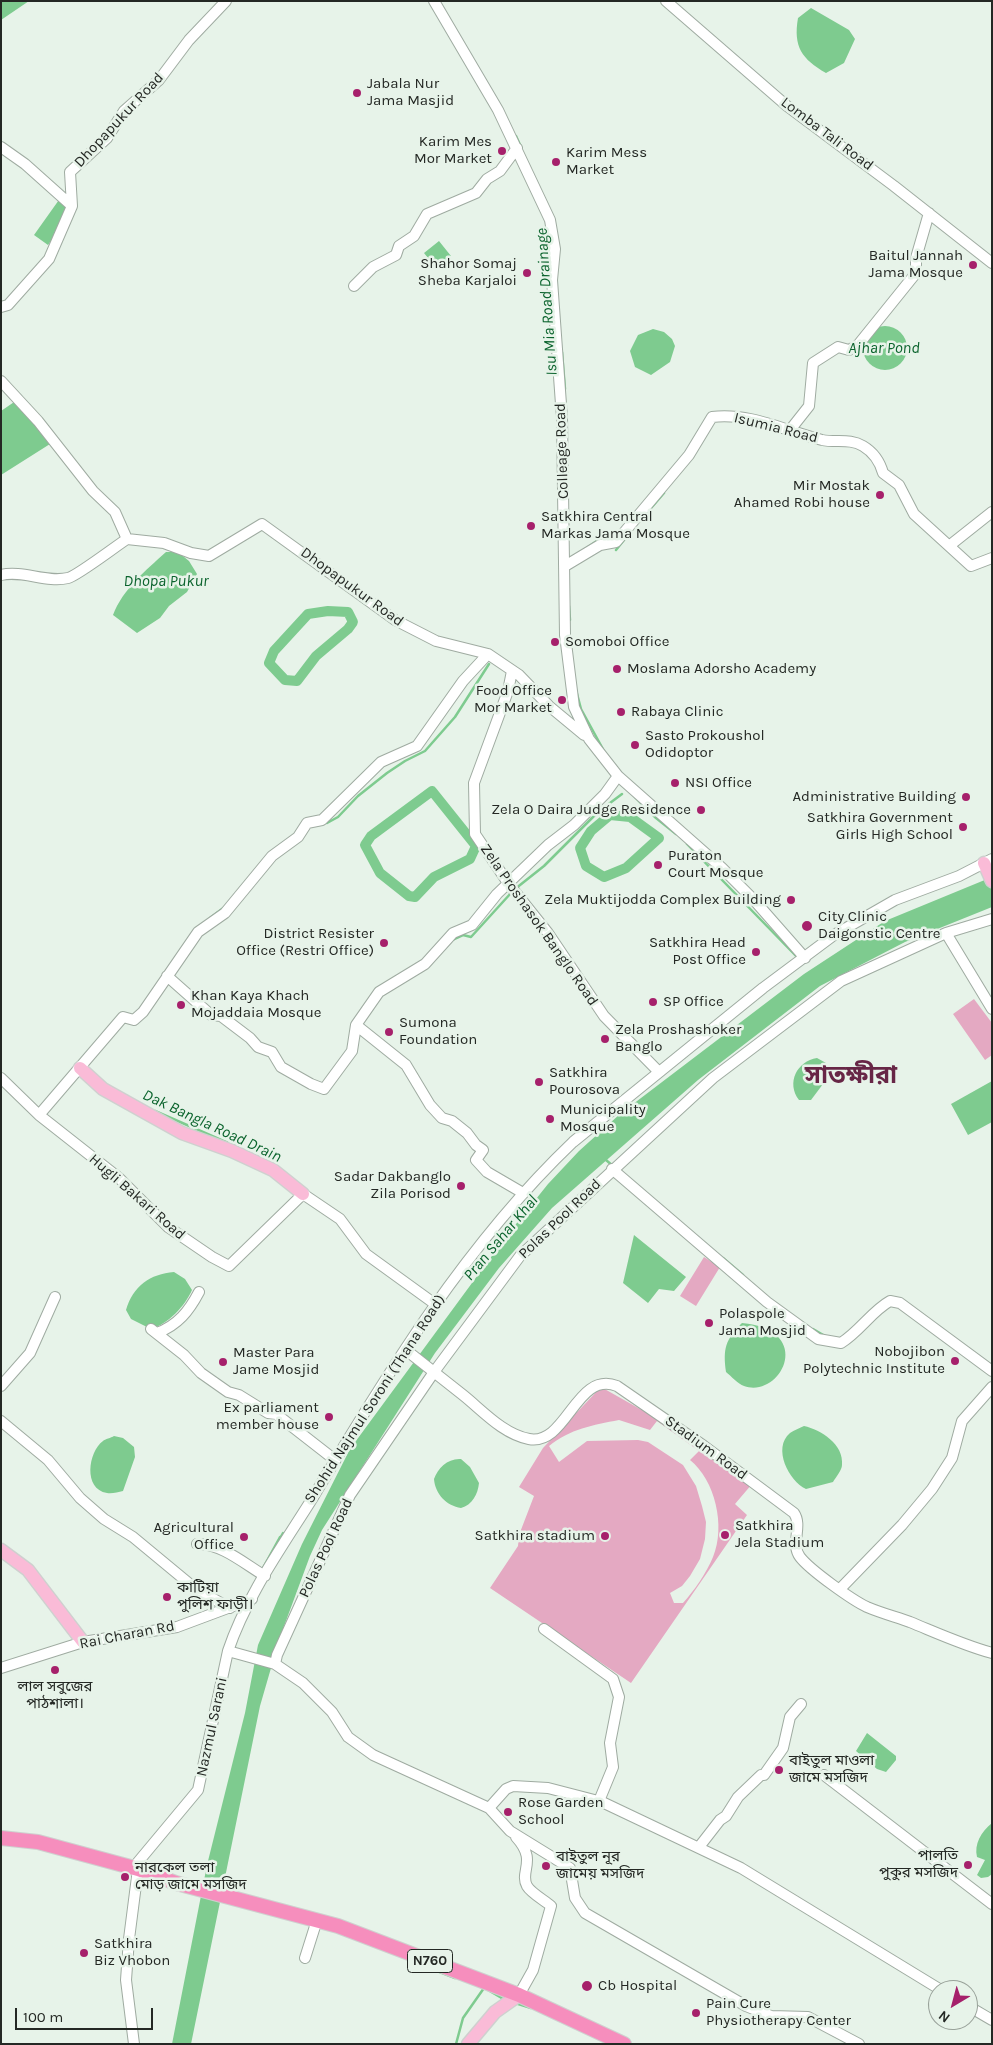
<!DOCTYPE html>
<meta charset="utf-8">
<style>
body{margin:0}
#map{position:relative;width:993px;height:2045px;overflow:hidden;background:#e7f3e9;font-family:Karla,sans-serif}
canvas{display:block}
.frame{position:absolute;inset:0;border:2px solid #242824;pointer-events:none}
.north{position:absolute;left:928px;top:1980px;width:50px;height:50px;box-sizing:border-box;background:#e7f3e9;border:1px solid #99a29a;border-radius:50%;rotate:217deg;font-size:14px;font-weight:700;line-height:20px;text-align:center;color:#242824}
.north::after{content:'';display:block;margin:auto;width:18px;height:22px;background:#a6206b;clip-path:polygon(50% 0,100% 100%,50% 72%,0 100%)}
.scale{position:absolute;left:15px;top:2008px;width:138px;height:22px;box-sizing:border-box;border:2px solid #242824;border-top:0;padding-left:6px;font-size:15px;line-height:18px;white-space:nowrap;color:#242824;-webkit-text-stroke:4px #e7f3e9;paint-order:stroke}
</style>
<div id="map">
<canvas width="993" height="2045"></canvas>
<div class="frame"></div>
<div class="north">N</div>
<div class="scale">100 m</div>
</div>
<script>
const context = document.querySelector('canvas').getContext('2d');
context.lineJoin = 'round';
function fillPath(path, color) { context.fillStyle = color; context.fill(path, 'evenodd'); }
function stroke(path, color, width, dash) { context.strokeStyle = color; context.lineWidth = width; context.lineCap = dash ? 'butt' : 'round'; context.setLineDash(dash || []); context.stroke(path); }
function label(font, color, halo, rows, align = 'center') {
  context.font = font + ' Karla,"Noto Sans Bengali",sans-serif'; context.lineWidth = 5; context.setLineDash([]); context.textBaseline = 'middle'; context.strokeStyle = halo; context.fillStyle = color; for (const [text, x, y, turn = 0] of rows) {
    context.save(); context.translate(x, y); context.rotate((+turn || 0) * Math.PI / 180); context.textAlign = isNaN(turn) ? turn : align; if (halo) context.strokeText(text, 0, 0); context.fillText(text, 0, 0); context.restore();
  }
}
fillPath(new Path2D(`
 M974 999 992 1023V1055L985 1060 953 1014Z
 M704 1257 720 1267 696 1306 680 1296Z
 M601 1387 656 1418 752 1484 735 1504 747 1515 631 1683 490 1588 518 1546 519 1535 534 1496 519 1487 543 1448ZM619 1420 650 1430 657 1421 699 1451 690 1460C715 1480 726 1526 713 1557 707 1572 694 1591 683 1603H674L670 1593 682 1586 690 1576 700 1559 705 1539 706 1522 702 1506 696 1486 683 1465 648 1442 638 1440 587 1441 559 1462 549 1446C570 1429 593 1425 619 1420Z`), '#e4a9c2');
fillPath(new Path2D(`
 M1 1H29L1 20Z
 M811 8 849 30 855 39 844 63 826 73C802 59 793 47 798 18Z
 M61 197 75 207 48 245 34 235Z
 M439 241 451 256 436 268 424 253Z
 M863 348a22 22 0 1 1 44 0a22 22 0 1 1-44 0Z
 M653 329 664 332 672 339 675 346 670 362 651 375 635 367 630 351 638 335Z
 M20 398 50 444 1 475V411Z
 M166 552H178L189 561 197 574 187 592 169 606 160 618 137 633 113 615C123 589 145 571 166 552Z
 M992 877V907L905 942 820 986 698 1080 552 1208 499 1268 435 1353 322 1530 310 1556 280 1637 260 1706 191 2044H172L207 1865 245 1713 258 1645 302 1544 350 1449 508 1234 548 1184 579 1151 620 1114 804 974 885 921Z
 M817 1058 826 1063 832 1072 811 1100H799C786 1083 797 1061 817 1058Z
 M992 1081V1122L968 1135 951 1104Z
 M634 1235 686 1277 674 1291 659 1289 648 1303 623 1283Z
 M174 1272 185 1279 192 1290C185 1306 168 1324 151 1329L131 1319 126 1310C133 1286 150 1274 174 1272Z
 M742 1323C816 1330 781 1399 744 1386 738 1384 731 1376 726 1372 723 1349 725 1340 742 1323Z
 M804 1426C821 1430 844 1444 842 1465 842 1470 836 1477 833 1482L806 1489C789 1481 772 1448 790 1433 794 1430 800 1428 804 1426Z
 M114 1436 123 1438 134 1447 135 1457 123 1491C118 1492 112 1494 107 1493 83 1489 88 1452 103 1441 105 1439 111 1438 114 1436Z
 M461 1459 470 1467 479 1483C478 1494 472 1505 461 1508 447 1506 435 1494 434 1479 438 1468 448 1458 461 1459Z
 M867 1733 896 1756V1760L886 1772 877 1769 856 1751Z
 M992 1823V1874L988 1877 981 1878 977 1875 985 1860 977 1857C974 1844 981 1832 992 1823Z`), '#7ecb8f');
stroke(new Path2D(`
 M516 136 521 147
 M562 352 565 389
 M640 521 664 493
 M585 549 604 536
 M616 550 628 535
 M569 606 570 620
 M576 690 581 709 604 751
 M635 797 656 818 676 834
 M327 823 338 817 358 796 387 773 405 761 425 751 455 717 489 664
 M687 844 798 958
 M515 889 544 866 598 812 622 794
 M210 918 226 906
 M452 940 463 935 471 937 511 893
 M155 1111 235 1146
 M606 1160 613 1166
 M723 1258 743 1275
 M813 1329 825 1336
 M280 1537 263 1568 283 1533
 M437 1971 455 1978
 M488 1990 505 2000
 M515 2003 531 2008
 M456 2044 463 2018 484 1988`), '#7ecb8f', 2.5);
stroke(new Path2D(`
 M328 611 348 612 353 622 348 629 316 656 297 681 285 680 269 663 274 651 308 614Z
 M432 791 476 846 470 859 434 877 415 897 409 896 380 873 365 845 371 836Z
 M610 815 630 817 659 838 626 868 604 877 586 866 580 848 591 831Z`), '#7ecb8f', 10);
const minor = new Path2D(`
 M434 1 498 110 550 220 555 249 552 280 562 418 565 635 574 707 589 739 618 776 722 868 754 900 805 958
 M666 1 787 106 894 186 992 263
 M1 147 25 164 72 206
 M354 286 373 267 396 255 399 246 414 236 427 214 476 193 487 179 500 171 517 148
 M1 307 8 305 49 259 72 206 70 172 107 138 124 111 159 80 189 40 226 1
 M1 381 38 421 93 491 115 512 127 539 164 543 191 553 209 556 262 524 395 620 436 641 488 654 519 675 549 706 584 735
 M790 430 809 406 813 363 838 347 849 350 858 345 916 273V258L929 213
 M949 546 992 512
 M565 566 600 545 616 542 689 455 712 417C749 412 786 431 822 440 836 443 850 438 863 446 873 452 880 462 883 473L899 485 914 514 971 566 992 558
 M1 575C23 570 46 583 68 578 77 576 116 546 127 539
 M512 671 508 691 474 783 475 834 508 883 548 933 604 1016 659 1072
 M946 933 992 1009
 M167 976 211 1015 221 1016 250 1038 258 1047 272 1052 281 1067 311 1084 324 1089 352 1051 356 1025 379 992 425 964 453 933 472 925 497 894 548 845 574 825 605 794 618 776
 M356 1025 406 1065 430 1105 442 1118 452 1121 467 1133 476 1145 483 1150 476 1160 487 1172 523 1193
 M1 1078 39 1115 119 1178 168 1227 212 1257 229 1266 303 1194 340 1219 366 1254 435 1304
 M39 1115 123 1017 134 1020 143 1012 198 932 225 913 272 856 298 837 307 823 322 820 381 762 417 746 463 681 488 654
 M612 1169 767 1302 818 1339 841 1343C860 1331 872 1311 890 1301L900 1303 992 1371
 M151 1329 184 1355 201 1373 228 1392 239 1395 268 1413 276 1414 335 1460
 M157 1333C178 1325 189 1311 199 1292
 M406 1350C425 1365 444 1380 463 1395 483 1411 503 1434 529 1439 567 1446 576 1370 617 1386L704 1446 794 1513C803 1526 790 1544 800 1557 810 1570 852 1600 867 1607 881 1613 896 1617 910 1622 937 1633 963 1645 992 1653
 M1 1386 30 1353 55 1297
 M1 1421 48 1460 80 1498 104 1519 133 1537 197 1590 230 1608
 M197 1544C221 1543 246 1565 265 1576
 M840 1589 902 1525 932 1489 952 1458 962 1421 992 1387
 M544 1629 613 1679 619 1697 610 1743 613 1767 599 1801
 M228 1651 275 1664 303 1683 332 1712 348 1737 373 1755 489 1808
 M275 1664 277 1655 350 1495 434 1372 520 1256 713 1078 841 981 946 933 992 919
 M1 1668 83 1642 177 1627 252 1599
 M824 1775 992 1904
 M516 1837C538 1861 519 1871 527 1886 531 1893 544 1900 551 1906L533 1970 519 1995
 M699 1847 720 1820 726 1816 738 1797 761 1775H764L783 1748 790 1717 801 1704
 M133 1868 198 1790 228 1651C246 1597 282 1547 312 1499 388 1372 466 1244 573 1142L763 988 834 935 895 900 959 876 992 859
 M305 1958 317 1920
 M968 2006 992 2020
 M134 2044 126 1980 129 1939 138 1869
 M859 2044 808 2017 771 2016 746 2006 585 1913 575 1898 570 1868 510 1831 489 1808 506 1789 513 1786 548 1788 602 1802 741 1868 941 1990`);
const major = new Path2D(`
 M984 863 992 881
 M80 1068 103 1089 182 1133 232 1151 273 1170 303 1194
 M1 1550 28 1570 83 1642
 M468 2044 495 2012 519 1995`);
const highway = new Path2D(`
 M1 1838 38 1842 138 1869 176 1883 338 1926 519 1995 624 2044`);
stroke(minor, '#9faba1', 12);
stroke(major, '#cfd0cf', 15);
stroke(highway, '#cfd0cf', 16);
stroke(minor, '#fff', 10);
stroke(major, '#fabbd7', 12);
stroke(highway, '#f68ebd', 14);
for (const [x, y, r, color] of [
 [357,93,5,"#a6206b"],
 [502,151,5,"#a6206b"],
 [556,162,5,"#a6206b"],
 [973,265,5,"#a6206b"],
 [527,273,5,"#a6206b"],
 [880,495,5,"#a6206b"],
 [531,526,5,"#a6206b"],
 [555,642,5,"#a6206b"],
 [617,669,5,"#a6206b"],
 [562,700,5,"#a6206b"],
 [621,712,5,"#a6206b"],
 [635,745,5,"#a6206b"],
 [675,783,5,"#a6206b"],
 [966,797,5,"#a6206b"],
 [701,810,5,"#a6206b"],
 [963,827,5,"#a6206b"],
 [658,865,5,"#a6206b"],
 [791,900,5,"#a6206b"],
 [807,926,6,"#a6206b"],
 [384,943,5,"#a6206b"],
 [756,952,5,"#a6206b"],
 [653,1002,5,"#a6206b"],
 [181,1005,5,"#a6206b"],
 [389,1032,5,"#a6206b"],
 [605,1039,5,"#a6206b"],
 [539,1082,5,"#a6206b"],
 [550,1119,5,"#a6206b"],
 [461,1186,5,"#a6206b"],
 [709,1323,5,"#a6206b"],
 [955,1361,5,"#a6206b"],
 [223,1362,5,"#a6206b"],
 [329,1417,5,"#a6206b"],
 [725,1535,5,"#a6206b"],
 [605,1536,5,"#a6206b"],
 [244,1537,5,"#a6206b"],
 [167,1597,5,"#a6206b"],
 [55,1670,5,"#a6206b"],
 [779,1770,5,"#a6206b"],
 [508,1812,5,"#a6206b"],
 [968,1865,5,"#a6206b"],
 [546,1866,5,"#a6206b"],
 [125,1877,5,"#a6206b"],
 [84,1953,5,"#a6206b"],
 [587,1986,6,"#a6206b"],
 [696,2013,5,"#a6206b"]
]) { const dot = new Path2D(); dot.arc(x, y, r, 0, 2 * Math.PI); context.fillStyle = color; context.fill(dot); stroke(dot, '#e7f3e9', 2); }
for (const [x, y, w] of [
 [430,1961,45]
]) { const box = new Path2D(); box.roundRect(x - w / 2, y - 11.5, w, 23, 4); context.fillStyle = '#e7f3e9'; context.fill(box); stroke(box, '#242824', 1); }
label('bold 14px', '#242824', null, [
 ["N760",430,1961]
]);
label('15px', '#242824', '#e7f3e9', [
 ["Jabala Nur",367,84],
 ["Jama Masjid",367,101],
 ["Karim Mes",492,142,"right"],
 ["Mor Market",492,159,"right"],
 ["Karim Mess",566,153],
 ["Market",566,170],
 ["Baitul Jannah",963,256,"right"],
 ["Jama Mosque",963,273,"right"],
 ["Shahor Somaj",517,264,"right"],
 ["Sheba Karjaloi",517,281,"right"],
 ["Mir Mostak",870,486,"right"],
 ["Ahamed Robi house",870,503,"right"],
 ["Satkhira Central",541,517],
 ["Markas Jama Mosque",541,534],
 ["Somoboi Office",565,642],
 ["Moslama Adorsho Academy",627,669],
 ["Food Office",552,691,"right"],
 ["Mor Market",552,708,"right"],
 ["Rabaya Clinic",631,712],
 ["Sasto Prokoushol",645,736],
 ["Odidoptor",645,753],
 ["NSI Office",685,783],
 ["Administrative Building",956,797,"right"],
 ["Zela O Daira Judge Residence",691,810,"right"],
 ["Satkhira Government",953,818,"right"],
 ["Girls High School",953,835,"right"],
 ["Puraton",668,856],
 ["Court Mosque",668,873],
 ["Zela Muktijodda Complex Building",781,900,"right"],
 ["City Clinic",818,917],
 ["Daigonstic Centre",818,934],
 ["District Resister",374,934,"right"],
 ["Office (Restri Office)",374,951,"right"],
 ["Satkhira Head",746,943,"right"],
 ["Post Office",746,960,"right"],
 ["Khan Kaya Khach",191,996],
 ["Mojaddaia Mosque",191,1013],
 ["SP Office",663,1002],
 ["Sumona",399,1023],
 ["Foundation",399,1040],
 ["Zela Proshashoker",615,1030],
 ["Banglo",615,1047],
 ["Satkhira",549,1073],
 ["Pourosova",549,1090],
 ["Municipality",560,1110],
 ["Mosque",560,1127],
 ["Sadar Dakbanglo",451,1177,"right"],
 ["Zila Porisod",451,1194,"right"],
 ["Polaspole",719,1314],
 ["Jama Mosjid",719,1331],
 ["Nobojibon",945,1352,"right"],
 ["Polytechnic Institute",945,1369,"right"],
 ["Master Para",233,1353],
 ["Jame Mosjid",233,1370],
 ["Ex parliament",319,1408,"right"],
 ["member house",319,1425,"right"],
 ["Satkhira",735,1526],
 ["Jela Stadium",735,1543],
 ["Agricultural",234,1528,"right"],
 ["Office",234,1545,"right"],
 ["Satkhira stadium",595,1536,"right"],
 ["কাটিয়া",177,1588],
 ["পুলিশ ফাড়ী।",177,1605],
 ["লাল সবুজের",55,1687,"center"],
 ["পাঠশালা।",55,1704,"center"],
 ["বাইতুল মাওলা",789,1761],
 ["জামে মসজিদ",789,1778],
 ["Rose Garden",518,1803],
 ["School",518,1820],
 ["পালতি",958,1856,"right"],
 ["পুকুর মসজিদ",958,1873,"right"],
 ["বাইতুল নূর",556,1857],
 ["জামেয় মসজিদ",556,1874],
 ["নারকেল তলা",135,1868],
 ["মোড় জামে মসজিদ",135,1885],
 ["Satkhira",94,1944],
 ["Biz Vhobon",94,1961],
 ["Cb Hospital",598,1986],
 ["Pain Cure",706,2004],
 ["Physiotherapy Center",706,2021]
], 'left');
label('15px', '#242824', '#e7f3e9', [
 ["Dhopapukur Road",119,120,-47],
 ["Lomba Tali Road",827,134,37],
 ["Isumia Road",776,428,14],
 ["Colleage Road",562,451,-92],
 ["Dhopapukur Road",352,587,36],
 ["Zela Proshasok Banglo Road",539,925,55],
 ["Hugli Bakari Road",137,1197,41],
 ["Polas Pool Road",560,1219,-44],
 ["Shohid Najmul Soroni (Thana Road)",375,1399,-57],
 ["Stadium Road",706,1448,36],
 ["Polas Pool Road",326,1548,-65],
 ["Rai Charan Rd",127,1635,-11],
 ["Nazmul Sarani",212,1727,-78]
]);
label('italic 16px', '#0c642e', '#e7f3e9', [
 ["Isu Mia Road Drainage",547,302,-94],
 ["Ajhar Pond",884,348],
 ["Dhopa Pukur",166,581],
 ["Dak Bangla Road Drain",212,1126,25],
 ["Pran Sahar Khal",501,1238,-50]
]);
label('bold 25px', '#672646', '#e7f3e9', [
 ["সাতক্ষীরা",851,1076]
]);
</script>
